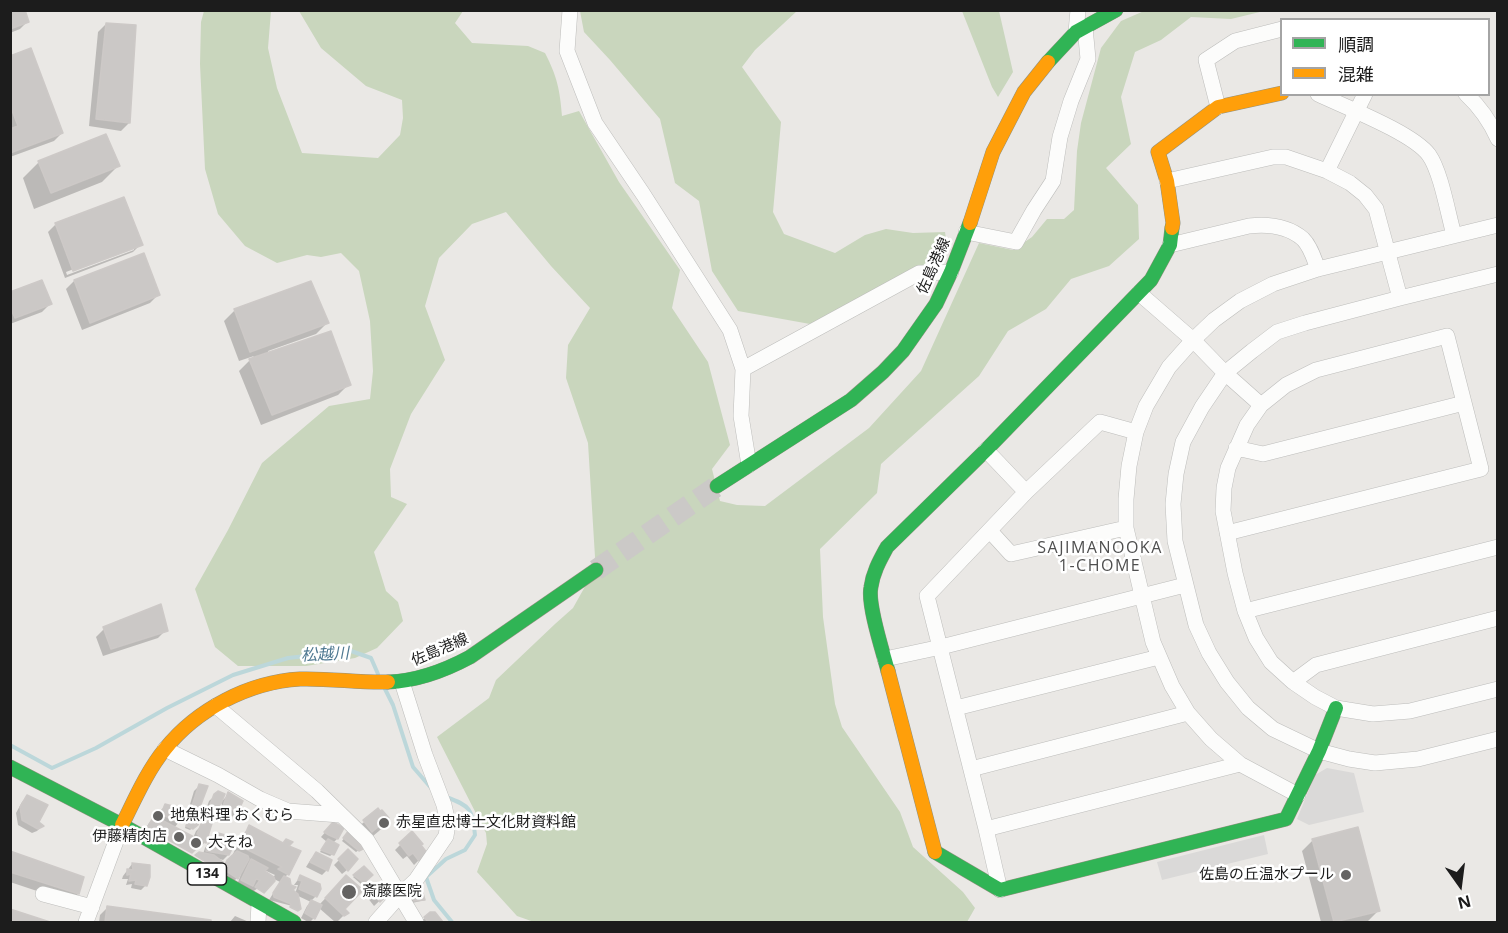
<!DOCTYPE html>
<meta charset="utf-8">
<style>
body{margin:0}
#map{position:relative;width:1508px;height:933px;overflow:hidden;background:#eae8e5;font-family:"Open Sans","Noto Sans JP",sans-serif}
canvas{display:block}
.frame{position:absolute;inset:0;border:12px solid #1c1c1c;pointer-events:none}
.legend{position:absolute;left:1280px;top:18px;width:210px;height:78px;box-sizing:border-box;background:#fff;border:2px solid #a4a4a4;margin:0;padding:8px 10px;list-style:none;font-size:18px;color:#1c1c1c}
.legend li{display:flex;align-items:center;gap:12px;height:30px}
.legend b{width:30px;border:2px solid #a4a4a4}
.north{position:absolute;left:1430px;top:855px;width:60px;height:60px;-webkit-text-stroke:4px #fff;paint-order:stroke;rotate:166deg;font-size:16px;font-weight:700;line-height:24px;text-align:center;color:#1c1c1c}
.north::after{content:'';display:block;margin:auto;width:21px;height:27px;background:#1c1c1c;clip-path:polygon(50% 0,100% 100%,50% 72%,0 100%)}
</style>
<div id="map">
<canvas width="1508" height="933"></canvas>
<div class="frame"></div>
<ul class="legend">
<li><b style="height:8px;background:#30b455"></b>順調</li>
<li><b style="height:8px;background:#ff9f0a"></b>混雑</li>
</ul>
<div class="north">N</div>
</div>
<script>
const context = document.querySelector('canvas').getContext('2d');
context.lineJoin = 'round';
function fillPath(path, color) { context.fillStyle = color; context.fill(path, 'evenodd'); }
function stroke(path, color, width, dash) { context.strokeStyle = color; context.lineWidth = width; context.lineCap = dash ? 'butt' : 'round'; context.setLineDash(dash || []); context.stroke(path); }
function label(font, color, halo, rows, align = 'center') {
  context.font = font + ' "Open Sans","Noto Sans JP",sans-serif'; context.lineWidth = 5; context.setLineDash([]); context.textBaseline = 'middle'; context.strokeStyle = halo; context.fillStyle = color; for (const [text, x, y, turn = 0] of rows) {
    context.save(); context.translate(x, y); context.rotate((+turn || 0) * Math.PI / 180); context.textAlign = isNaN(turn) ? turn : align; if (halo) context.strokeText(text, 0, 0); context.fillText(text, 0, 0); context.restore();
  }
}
fillPath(new Path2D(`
 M204 11H271L268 48 277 88 302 153 378 158 400 135 403 118 402 100 366 86 321 48 299 11H463L455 23 472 43 528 46 545 53C557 76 560 90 562 116L579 111 619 182 680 270 672 308 708 362 730 445 712 469 720 501 737 505 765 506 869 428 921 371 979 243 1013 250 1032 237 1047 219H1064L1074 210 1077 151 1081 123 1101 48 1121 21 1144 11H1264L1231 19 1191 17 1161 40 1135 52 1121 97 1131 144 1106 168 1138 205 1139 239 1109 266 1071 279 1046 309 1008 331 979 376 881 464 877 493 820 549 823 617 835 704 842 727 900 812 913 847 963 892 975 908 967 922H534L517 916 477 872 487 844 486 833 437 737 489 698 496 680 555 624 573 608 592 574 595 557 588 443 566 378 568 345 590 308 551 266 506 212 472 224 439 258 425 306 445 360 411 414 390 469 391 497 407 504 374 552 386 591 398 602 403 621 377 648 355 658 306 666H238L215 647 195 589 228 530 262 463 329 406 370 399 373 371 370 321 359 271 341 253 321 257 307 255 277 263 245 246 218 214 205 169 200 64 201 22Z
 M580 11H797L755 50 742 67 781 122 773 212 784 234 835 253 865 235 886 229 913 233 945 232 948 252 810 324 738 311 712 271 699 201 675 183 660 119 610 60 584 32Z
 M962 11H999L1013 72 998 97 992 87Z`), '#c9d6bd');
fillPath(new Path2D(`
 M1327 768 1354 773 1364 812 1309 825 1297 819 1315 775Z
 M1264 835 1268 854 1162 880 1157 862Z`), '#dad9d8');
fillPath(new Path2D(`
 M10 10 28 21 20 29 10 33Z
 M106 24 129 123 121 131 89 126 98 32Z
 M10 58 62 133 54 141 10 157Z
 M39 162 118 166 102 182 34 209 23 178Z
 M56 224 141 244 133 252 65 278 48 232ZM134 246V250L67 275 66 272Z
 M143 255 158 295 150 303 82 330 66 289 74 281Z
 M10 294 50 304 42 312 10 324Z
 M235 310 327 323 316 334 268 351 269 354 349 384 338 395 261 425 239 371 254 356 239 361 224 321Z
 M104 629 166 630 158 638 103 656 96 637Z
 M199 786 198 806 192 813 197 824 190 830 185 828 189 815 192 811H188L194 791Z
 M218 793 220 803 229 794 241 801 237 811 232 817 219 811 222 804 220 803 213 814 207 820 205 842 200 847 143 833 149 823 154 818 157 819 160 811 165 806 179 822 174 828 193 838 196 831 208 819 203 818 209 801Z
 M27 797 37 822 42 826 37 831 32 833 18 825 16 813 22 802Z
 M378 810 387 823 379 831 373 836 356 829Z
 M250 827 299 852 288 874 284 878 291 891 295 894 298 885H294L300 877 316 896 311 901 319 905 338 885 343 909 346 913 337 922H335L319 908 314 918 310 922H308L301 918 307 906 311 902 296 895 300 908 269 900 280 882 272 878 251 893 237 885 241 874 232 883 222 867 234 855 233 854 242 835ZM262 869 275 875 272 878Z
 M328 829 337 839 333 843V854L330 856 320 852 327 842 321 837Z
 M349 832 359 850 356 852 342 841Z
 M214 835 225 845 228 855 223 860 203 854 205 848Z
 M1313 840 1378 911 1367 922H1321L1302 851Z
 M401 844 421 858 414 865 407 856 403 859 395 850Z
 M348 851 347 870 342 874 334 865Z
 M10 853 82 878 78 894 70 902 10 882Z
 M316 854 327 870 322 875 306 867 311 859Z
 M132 864 148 867 146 885 141 890 131 888 132 884 126 885 128 879H122L123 876Z
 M364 868 371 875 361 884 353 877Z
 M378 887 389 892 374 906 367 897Z
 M411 889 423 899 421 901 412 903 410 894Z
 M108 907 209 922H99L100 915Z
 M434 913 441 922H420L425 918Z
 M235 916 249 922H230Z`), '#0003');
stroke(new Path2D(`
 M385 689 393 705 413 767 432 789
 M10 745 52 768 96 748 167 708 233 675 288 658 351 651 371 658 378 674
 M446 797C471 806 472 809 475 835L465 850 446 859 426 877 434 900 452 922`), '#bcd7da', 4);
const building = new Path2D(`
 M10 10H25L29 22 10 29Z
 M106 23 136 25 130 123 96 119Z
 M31 48 63 133 10 153V129L18 126 10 105V56Z
 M106 134 120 166 51 193 38 161Z
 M124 197 143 245 73 271 55 223Z
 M144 253 160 295 90 323 74 280Z
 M42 280 52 304 15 318 10 307V292Z
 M311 281 329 323 250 352 234 309Z
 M331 331 351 385 272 415 249 359Z
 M161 604 168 631 111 649 103 627Z
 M199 784 208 786 200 807 192 806Z
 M218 791 225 794 220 806 214 815 207 813 214 794Z
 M228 792 243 801 238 812 223 806Z
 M27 795 48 805 39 822 44 826 38 829 22 820 20 807Z
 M165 804 184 809 183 812H185L180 823 161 814Z
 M378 808 380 811 382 810 389 818 386 820 389 823 381 829 379 826 372 832 363 820Z
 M191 811 199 813 200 820 198 825 193 829 186 826Z
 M154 816 194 837 192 839 197 842V848L192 853 147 828Z
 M206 818 213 820 206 843 199 840 201 837 197 834 201 824 205 825Z
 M333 822 344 828 338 839 329 835 324 832Z
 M249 825 283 843 286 839 293 842 289 846 301 851 289 875 278 869 282 867 240 846Z
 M1358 827 1380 911 1334 922 1312 839Z
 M349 830 363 849 359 851 343 838Z
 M412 831 423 844 421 845 428 854 419 861 413 853 409 856 399 843Z
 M218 833 229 836 227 844 233 847 229 855 206 851 209 841H213L214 834Z
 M328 839 339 845 334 855 321 850Z
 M348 849 358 859 348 871 338 859Z
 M10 851 84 877 79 894 10 872Z
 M237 851 248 856 249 859 238 879 223 869 227 860Z
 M199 852 214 855 223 862 219 870 195 855Z
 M316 852 332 860 328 871 310 862Z
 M251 859 268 868 265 871 274 877 275 881 264 893 255 887 260 880 256 879 253 886 241 880Z
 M132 863 150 865V877L147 886 135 884 136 880 129 881 131 874 127 875V869L133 870Z
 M364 866 373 875 364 883 353 875Z
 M300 875 320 884 321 889 317 897 299 889 302 881 298 880Z
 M346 875 363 890 345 909 349 913 344 916 325 898Z
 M284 876 290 879 291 885 296 887 293 890 298 894 301 909 298 911 290 907 291 904 274 897 273 893Z
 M384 883 391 892 380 902 371 891 377 885Z
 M420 883 425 900 414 901 411 891Z
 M311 900 322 905 315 919 305 913Z
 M107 906 211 920V922H105Z
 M10 909 50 922H10Z
 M430 912H435L443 922H428L424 917Z`);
fillPath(building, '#cbc8c6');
stroke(building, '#cdc9c7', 1.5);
stroke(new Path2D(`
 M596 570 717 486`), '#cbc9c7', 21, [21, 10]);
const street = new Path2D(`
 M570 10 567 51 595 123 643 194 730 330 743 369 741 416 749 465
 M1076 32 1078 10
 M1318 94C1345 107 1413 133 1429 155 1441 172 1448 214 1454 235
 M1466 94C1480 107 1490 121 1498 139
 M1218 107 1206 60 1235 41 1282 29
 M1327 171 1365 94
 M1167 181 1273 157H1286L1327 171 1350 183 1365 195 1376 209 1400 298
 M966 232 1016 242 1034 210 1053 181 1060 137 1071 101 1088 59 1085 27
 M1170 245 1249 226C1267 224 1288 226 1303 239 1311 247 1314 259 1318 269
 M1498 274 1400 298 1305 323 1277 332 1252 351 1225 373 1202 407 1183 442 1176 474 1173 504 1175 541 1196 625 1209 653 1227 682 1248 708 1273 729 1319 751 1349 759 1375 763 1418 759 1498 739
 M1139 293 1193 340 1225 373 1261 405
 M743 369 919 273 951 272
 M1236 448 1263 454 1464 403
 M986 450 1026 492
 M990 531 1011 554 1126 528
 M1227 533 1481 469 1447 336 1316 370 1286 385 1261 405 1247 425 1228 468 1224 488 1223 511 1235 573 1245 611 1256 638 1271 662 1293 682 1315 697 1336 708 1373 714 1410 711 1498 689
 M1245 611 1498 547
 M885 659 941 647 1185 585
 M1293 682 1316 665 1498 618
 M216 706 317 791 367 840 416 922
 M956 708 1159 657
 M165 749 218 775 260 799 288 811 340 815
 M971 769 1188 713
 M1298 795 1240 764 1211 739 1188 713 1172 686 1153 642 1126 528V499L1129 466 1136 432 1146 406 1169 367 1193 340 1214 320 1240 301 1273 284 1318 269 1498 225
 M986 829 1240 764
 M1000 890 986 829 927 596 1026 492 1100 422 1136 432
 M43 894 92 907
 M86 922 122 825
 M258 922 259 904
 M376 922 400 895 416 880 446 836 448 823 444 805 425 755 402 682`);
const fast = new Path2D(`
 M1048 62 1076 32 1116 10
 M717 486 851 400 883 372 903 351 936 304 951 272 970 223
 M888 671C883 652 867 604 871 587 873 572 880 560 887 547L986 450 1151 280 1170 245 1172 228
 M388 682C417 681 444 671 470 657L596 570
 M10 767 122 825 294 922
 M935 852 1000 890 1286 819 1319 751 1336 708`);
const slow = new Path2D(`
 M970 223 993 152 1024 92 1048 62
 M1172 228 1173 223 1167 181 1158 152 1218 107 1282 93
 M888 671 935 852
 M122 825C135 799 147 771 165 749 197 709 249 682 300 679 330 678 359 683 388 682`);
stroke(street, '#bdbdbb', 16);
stroke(fast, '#92917f', 15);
stroke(slow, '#92917f', 15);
stroke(street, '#fcfcfb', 15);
stroke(fast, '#30b455', 14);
stroke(slow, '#ff9f0a', 14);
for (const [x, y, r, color] of [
 [158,816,6,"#646362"],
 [384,823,6,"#646362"],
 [179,837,6,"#646362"],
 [196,843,6,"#646362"],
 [1346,875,6,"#646362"],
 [349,892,8,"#646362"]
]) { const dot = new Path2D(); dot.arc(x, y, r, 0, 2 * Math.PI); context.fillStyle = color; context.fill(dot); stroke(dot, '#fff', 2); }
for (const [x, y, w] of [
 [207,874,39]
]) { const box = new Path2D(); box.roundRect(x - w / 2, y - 11, w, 22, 4.5); context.fillStyle = '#fff'; context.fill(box); stroke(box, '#1c1c1c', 1.5); }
label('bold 14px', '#1c1c1c', null, [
 ["134",207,874]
]);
label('15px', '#1c1c1c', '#fff', [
 ["佐島港線",934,266,-66],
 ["佐島港線",440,650,-23]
]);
label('15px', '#1c1c1c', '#fff', [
 ["地魚料理 おくむら",170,816],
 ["赤星直忠博士文化財資料館",396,823],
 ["伊藤精肉店",167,837,"right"],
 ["大そね",208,843],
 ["佐島の丘温水プール",1334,875,"right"],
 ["斎藤医院",362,892]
], 'left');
context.letterSpacing = '1.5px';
label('16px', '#4f4f4f', '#fff', [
 ["SAJIMANOOKA",1100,548],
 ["1-CHOME",1100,566]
]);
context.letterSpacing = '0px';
label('italic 16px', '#4e7891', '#fff', [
 ["松越川",325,655,-3]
]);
</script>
